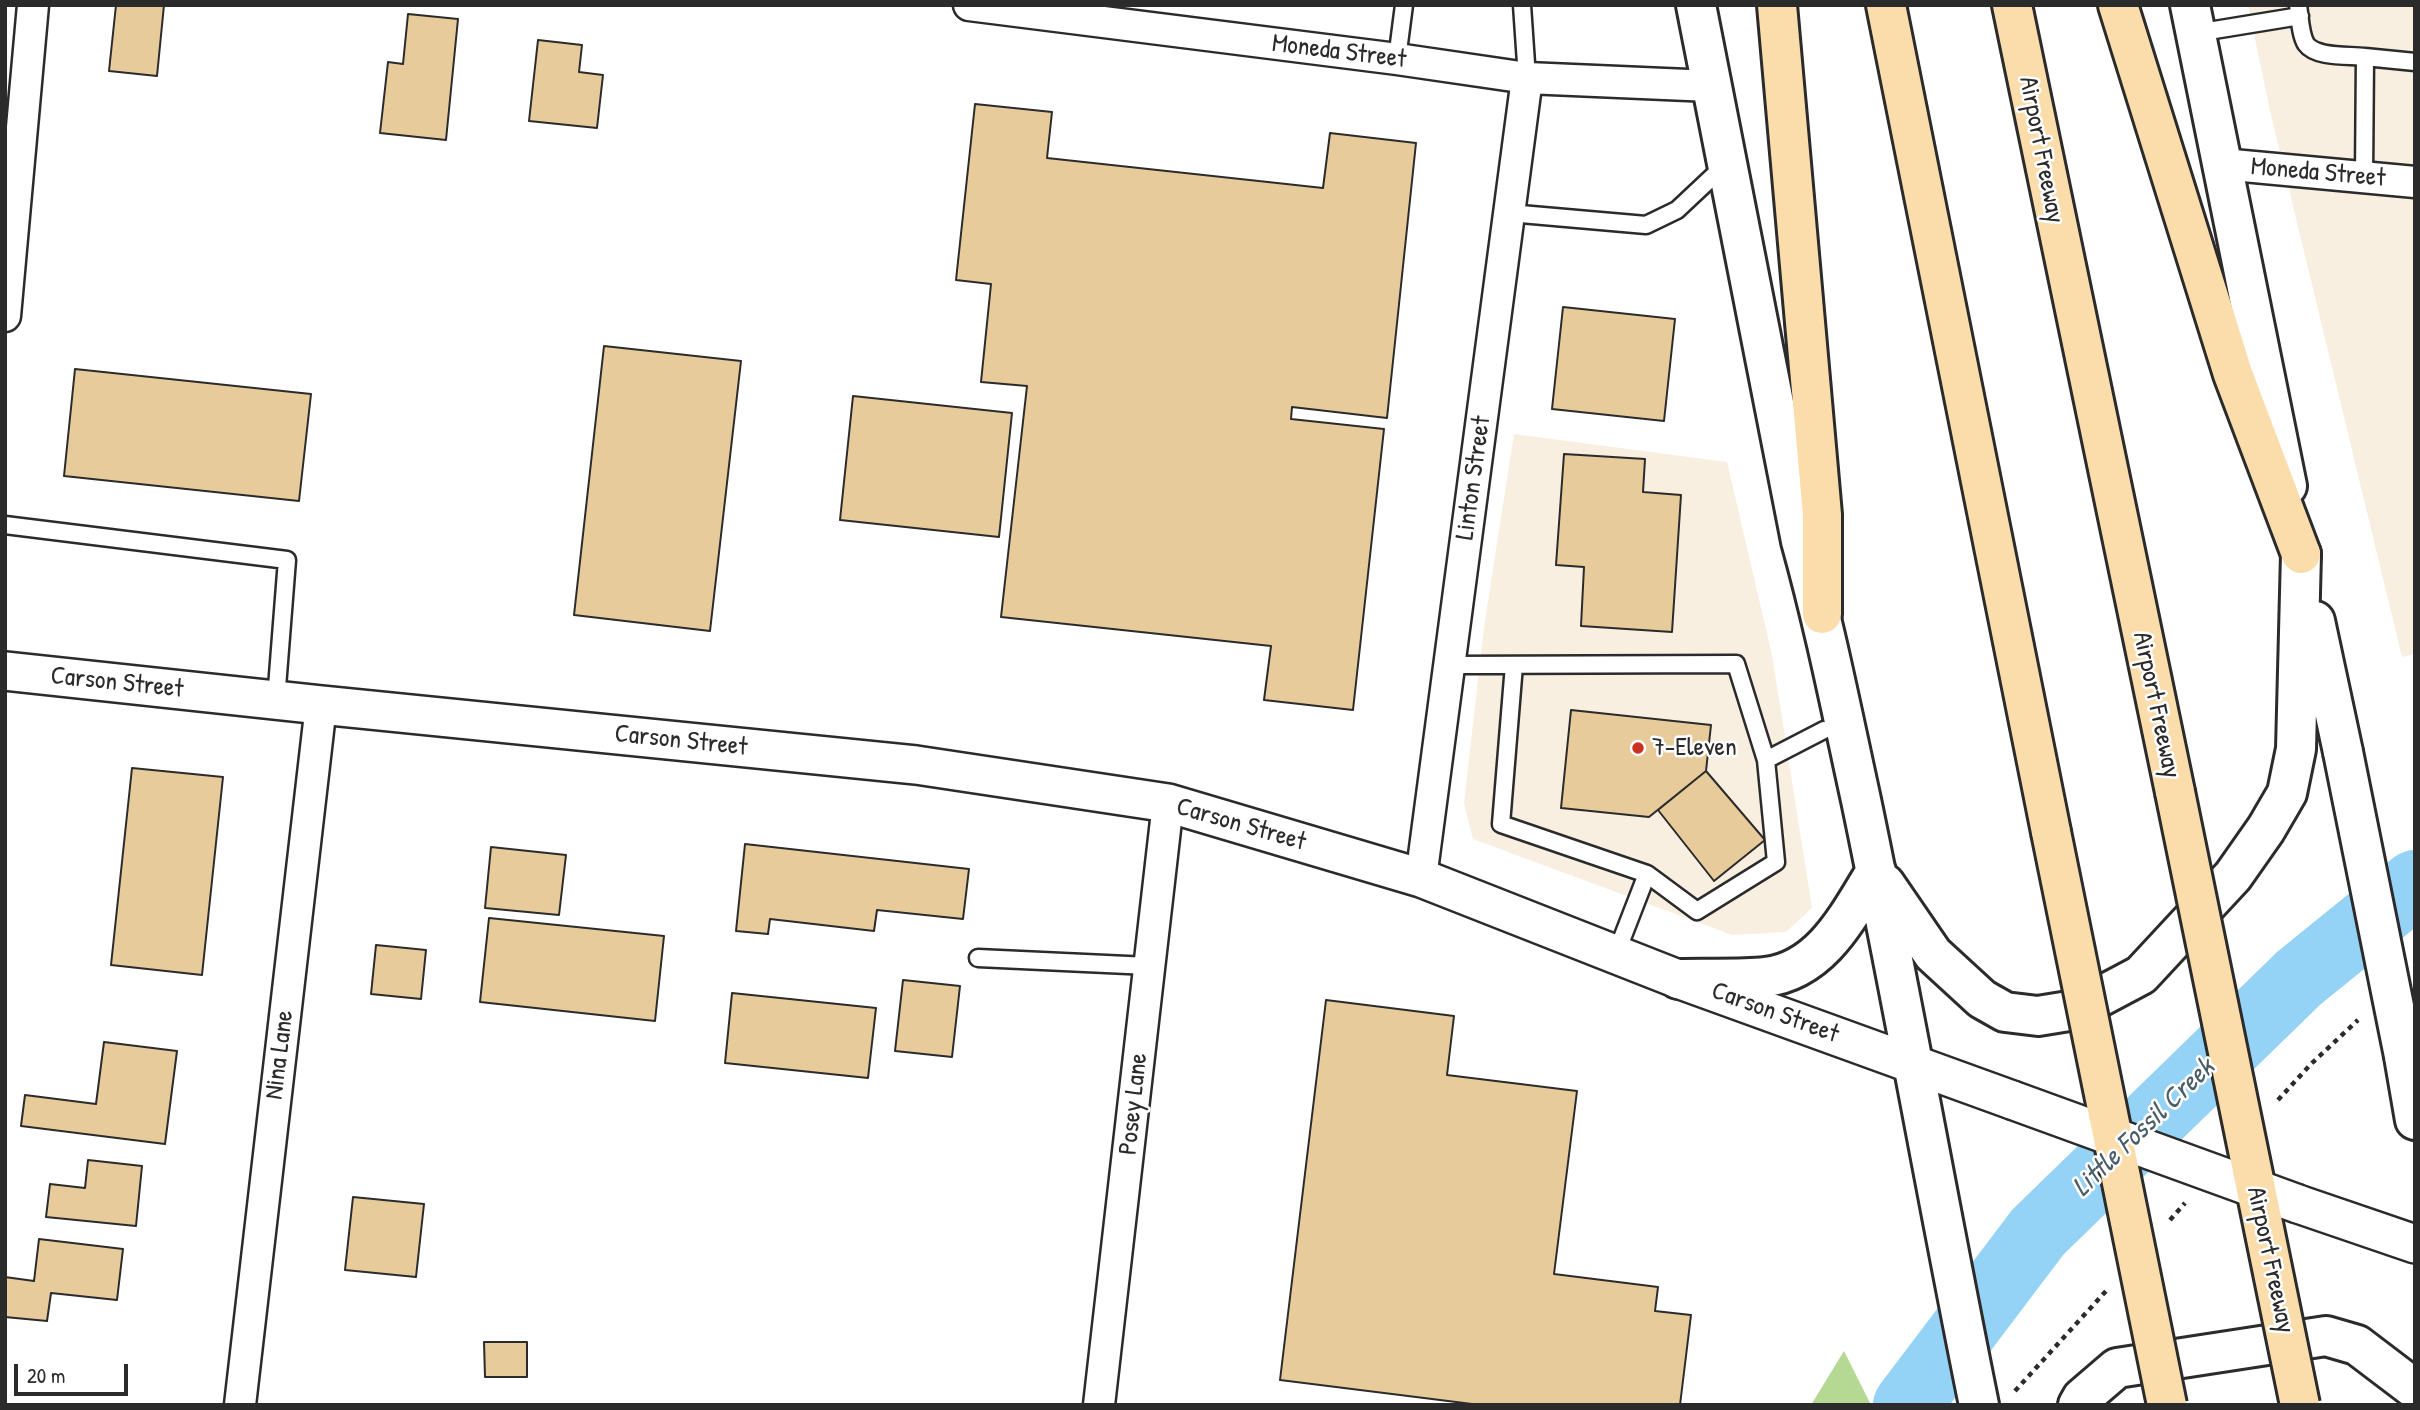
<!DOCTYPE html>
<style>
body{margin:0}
#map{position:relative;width:2420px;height:1410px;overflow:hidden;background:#fff;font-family:"Patrick Hand",sans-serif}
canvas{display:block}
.frame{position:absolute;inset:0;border:7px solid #2b2b2b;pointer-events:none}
.scale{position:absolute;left:14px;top:1364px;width:114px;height:32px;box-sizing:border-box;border:4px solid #2b2b2b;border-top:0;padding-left:9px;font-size:21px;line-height:24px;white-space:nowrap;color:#2b2b2b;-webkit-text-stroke:5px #fff;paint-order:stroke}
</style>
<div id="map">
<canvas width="2420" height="1410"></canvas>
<div class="frame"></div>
<div class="scale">20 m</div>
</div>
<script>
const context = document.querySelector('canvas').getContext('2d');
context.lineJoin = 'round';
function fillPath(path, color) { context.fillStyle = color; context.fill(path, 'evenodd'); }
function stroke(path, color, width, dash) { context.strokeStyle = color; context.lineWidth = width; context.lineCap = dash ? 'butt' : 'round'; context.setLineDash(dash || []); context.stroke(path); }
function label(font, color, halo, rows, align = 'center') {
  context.font = font + ' "Patrick Hand",sans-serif'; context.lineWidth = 5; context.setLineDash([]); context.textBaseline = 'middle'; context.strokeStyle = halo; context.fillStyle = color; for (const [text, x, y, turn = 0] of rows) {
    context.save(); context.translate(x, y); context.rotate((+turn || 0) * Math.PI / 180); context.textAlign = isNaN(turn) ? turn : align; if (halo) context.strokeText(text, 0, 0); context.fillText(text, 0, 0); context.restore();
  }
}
fillPath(new Path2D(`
 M2248 5H2415V654L2402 657 2270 111Z
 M1514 434 1727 462 1772 655 1812 908 1786 932 1732 935 1473 839 1464 803 1484 627Z`), '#f8efe1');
fillPath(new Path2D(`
 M1844 1351 1871 1405H1811Z`), '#b5d892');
stroke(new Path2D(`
 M1907 1405 2038 1232 2299 978 2415 884`), '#95d3f6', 68);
const building = new Path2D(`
 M116 5H164L157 76 109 71Z
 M408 14 458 19 446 140 380 133 388 62 403 64Z
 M538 40 582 45 579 72 603 75 597 128 529 121Z
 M975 104 1052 112 1047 158 1323 188 1330 133 1416 143 1387 418 1292 407 1291 419 1384 429 1353 710 1264 700 1271 646 1001 617 1027 386 981 382 991 284 956 280Z
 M1563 307 1675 319 1664 421 1552 409Z
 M604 346 741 361 710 631 574 615Z
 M75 369 311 394 299 501 64 476Z
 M853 396 1012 413 999 537 840 520Z
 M1564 454 1645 459 1643 492 1681 495 1672 632 1581 626 1584 567 1556 565Z
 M1571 710 1711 725 1706 771 1649 817 1561 808Z
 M132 768 223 777 202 975 111 965Z
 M1706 771 1765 840 1714 881 1658 810Z
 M745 844 969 869 963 919 877 910 874 931 770 919 768 934 736 931Z
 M491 847 566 855 559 915 485 908Z
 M489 918 664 936 655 1021 480 1002Z
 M376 945 426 950 421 999 371 994Z
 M903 980 960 986 952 1057 895 1051Z
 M732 993 876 1008 868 1078 725 1063Z
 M1326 1000 1454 1016 1447 1075 1577 1091 1554 1274 1658 1287 1655 1311 1691 1315 1680 1405H1480L1280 1380Z
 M104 1042 177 1051 165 1144 21 1126 25 1095 96 1104Z
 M88 1160 142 1166 136 1226 46 1217 50 1184 85 1188Z
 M353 1197 424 1204 416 1277 345 1270Z
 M39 1239 123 1249 117 1300 51 1293 47 1321 5 1317V1277L34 1281Z
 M484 1342H527V1377H485Z`);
fillPath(building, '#e7cb9b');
stroke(building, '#2b2b2b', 2);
const service = new Path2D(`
 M1522 5 1527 78
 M2298 5C2300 17 2300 34 2306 44 2316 58 2349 55 2365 57L2364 177
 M2196 33 2300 16
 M2365 57 2415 62
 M1397 59 1404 5
 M1509 213 1646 225 1677 210 1726 164
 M5 525 287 560 276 700
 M1449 665 1736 664 1766 760 1824 730
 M1514 665 1501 824 1647 874 1616 954
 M1647 874 1697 911 1776 862 1766 760
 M978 958 1149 966`);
const minor = new Path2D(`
 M969 5 1397 59 1527 78 1711 86
 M2222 164 2415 182
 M5 316 33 5
 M1421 878 1527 78
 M240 1405 321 705
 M1099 1405 1168 803`);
const tertiary = new Path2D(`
 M5 671 321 705 916 765 1168 803 1421 878 1678 979 2012 1100
 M2298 1204 2415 1244`);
const secondary = new Path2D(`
 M1696 5 1801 541C1825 627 1842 713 1861 800 1903 1001 1938 1203 1979 1405
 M2190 5 2287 486
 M2315 621 2343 752
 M1885 884 1933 954 1982 999 2005 1012 2038 1016 2075 1010 2141 975 2233 876 2266 829 2287 793 2296 749 2301 554
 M1678 979C1707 978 1737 980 1766 977 1823 970 1849 914 1876 871
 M2404 1056 2415 1120
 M2078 1405 2082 1398 2117 1368 2326 1336 2357 1345 2415 1389`);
const motorway = new Path2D(`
 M1777 5 1822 515V614
 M1886 5 2051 832
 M2012 5 2175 792
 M2118 5 2233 374 2301 554`);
stroke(service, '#2b2b2b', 21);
stroke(minor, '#2b2b2b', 35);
stroke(tertiary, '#2b2b2b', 42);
stroke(secondary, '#2b2b2b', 44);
stroke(motorway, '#2b2b2b', 44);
stroke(new Path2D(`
 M2278 1100 2311 1064 2358 1020
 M2170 1220 2185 1203
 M2015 1391 2106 1291`), '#2b2b2b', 4.5, [5, 5]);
stroke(service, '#fff', 16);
stroke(minor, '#fff', 30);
stroke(tertiary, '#fff', 37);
stroke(secondary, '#fff', 38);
stroke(motorway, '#fbddab', 38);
const tertiaryBridge = new Path2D(`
 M2012 1100 2298 1204`);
const secondaryBridge = new Path2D(`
 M2343 752 2404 1056`);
const motorwayBridge = new Path2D(`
 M2175 792 2300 1405
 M2051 832 2167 1405`);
stroke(tertiaryBridge, '#2b2b2b', 42, []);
stroke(secondaryBridge, '#2b2b2b', 44, []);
stroke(motorwayBridge, '#2b2b2b', 44, []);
stroke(tertiaryBridge, '#fff', 37);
stroke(secondaryBridge, '#fff', 38);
stroke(motorwayBridge, '#fbddab', 38);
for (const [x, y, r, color] of [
 [1638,748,7,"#c8321e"]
]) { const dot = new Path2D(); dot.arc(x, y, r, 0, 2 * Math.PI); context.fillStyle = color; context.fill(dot); stroke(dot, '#fff', 2.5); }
label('26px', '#2b2b2b', '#fff', [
 ["Moneda Street",1339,52,7],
 ["Airport Freeway",2041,150,79],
 ["Moneda Street",2318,173,5],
 ["Linton Street",1474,478,-82],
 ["Carson Street",117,683,6],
 ["Airport Freeway",2156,705,78],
 ["Carson Street",681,741,6],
 ["Carson Street",1241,825,16],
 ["Carson Street",1775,1013,20],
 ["Nina Lane",280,1055,-83],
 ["Posey Lane",1134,1104,-84],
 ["Airport Freeway",2270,1260,78]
]);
label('26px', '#2b2b2b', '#fff', [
 ["7-Eleven",1652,748]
], 'left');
label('italic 28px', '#4b5d68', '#fff', [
 ["Little Fossil Creek",2144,1128,-44]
]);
</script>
